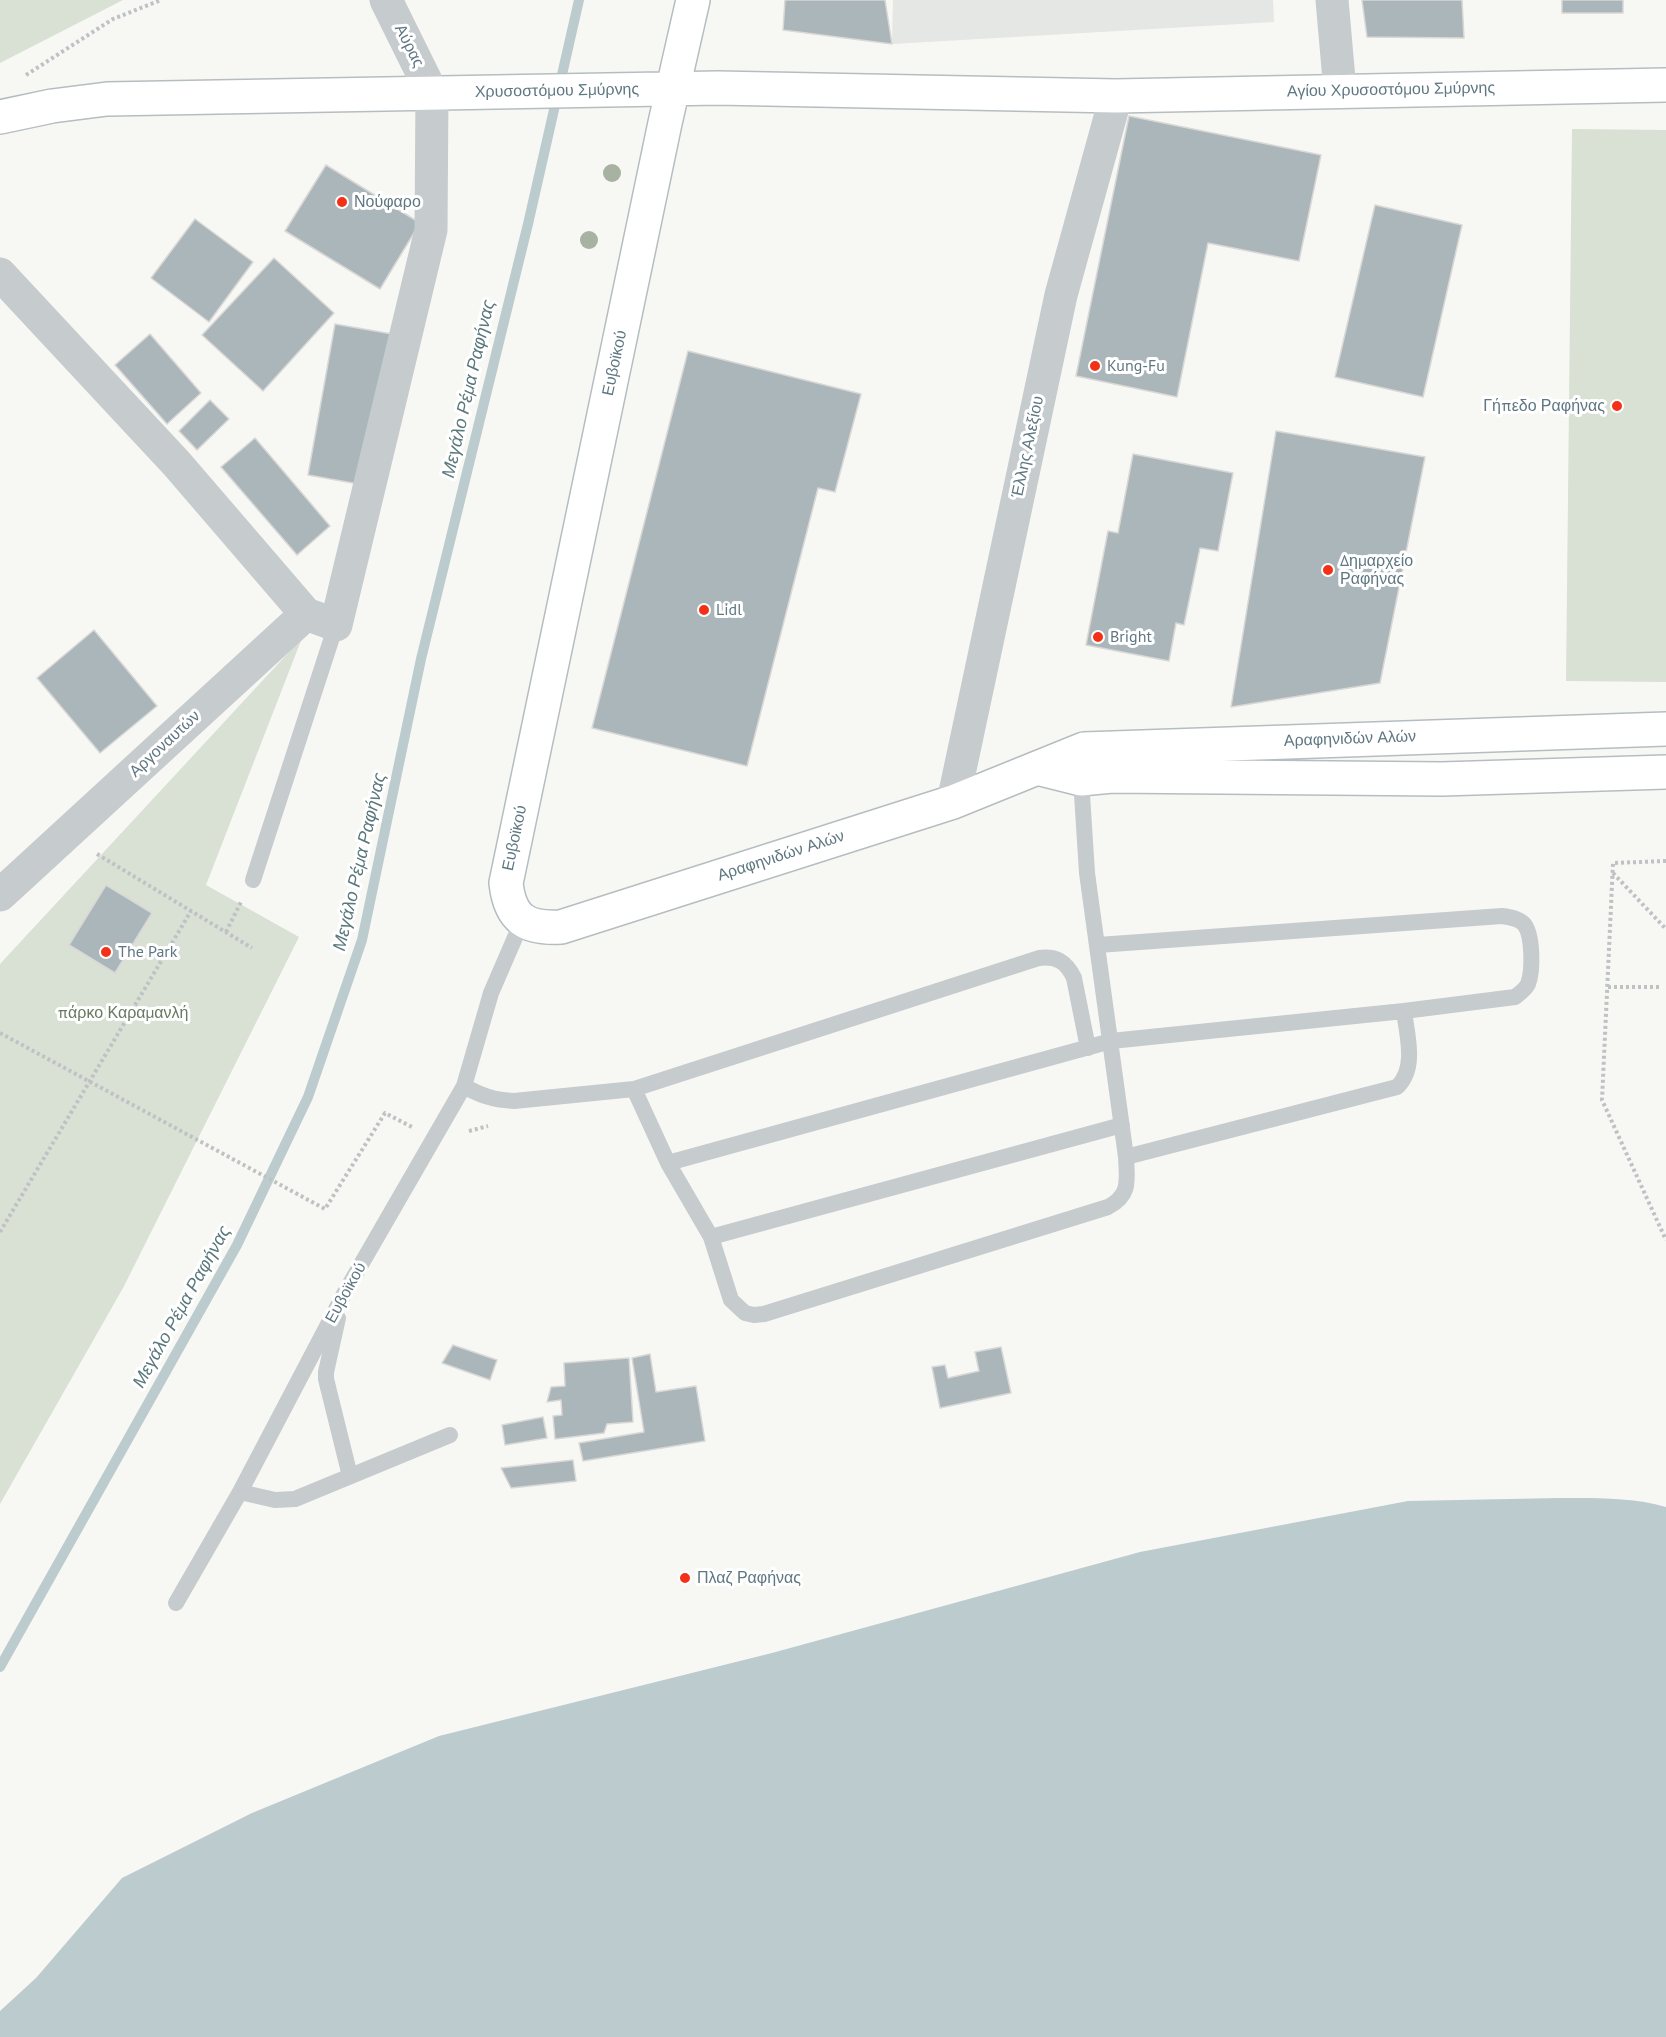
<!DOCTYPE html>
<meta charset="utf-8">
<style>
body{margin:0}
canvas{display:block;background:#f7f7f4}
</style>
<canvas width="1666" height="2037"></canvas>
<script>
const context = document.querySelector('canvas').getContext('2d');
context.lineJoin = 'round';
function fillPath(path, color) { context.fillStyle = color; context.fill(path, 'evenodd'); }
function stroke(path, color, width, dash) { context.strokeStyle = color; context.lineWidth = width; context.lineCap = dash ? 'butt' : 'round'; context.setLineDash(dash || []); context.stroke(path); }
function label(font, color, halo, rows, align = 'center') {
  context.font = font + ' "PT Sans",sans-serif'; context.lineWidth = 6; context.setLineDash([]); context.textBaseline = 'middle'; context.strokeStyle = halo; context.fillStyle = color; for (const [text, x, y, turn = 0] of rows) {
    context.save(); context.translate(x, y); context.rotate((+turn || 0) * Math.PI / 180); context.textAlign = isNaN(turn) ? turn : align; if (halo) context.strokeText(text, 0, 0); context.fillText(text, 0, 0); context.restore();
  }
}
fillPath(new Path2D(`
 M893 0H1273L1274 22 892 44Z`), '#e5e7e5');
fillPath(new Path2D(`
 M0 0H123L0 63Z
 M1572 129 1666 130V682L1566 681Z
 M302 638 206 885 299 937 123 1288 0 1504V964Z`), '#d9e0d4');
fillPath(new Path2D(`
 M1559 1498C1594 1498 1632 1497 1666 1507V2037H0V2011L36 1978 122 1878 252 1813 439 1736 772 1653 1140 1552 1408 1501Z`), '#bccbce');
stroke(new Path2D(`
 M0 1667 237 1245 308 1097 362 940 421 659 528 224 579 0`), '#bccbce', 10);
const building = new Path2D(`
 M785 0H885L892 44 783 30Z
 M1362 0H1462L1464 38 1367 37Z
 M1562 0H1623V13H1562Z
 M1129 116 1321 155 1299 261 1208 243 1177 397 1076 376Z
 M326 165 420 223 380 289 285 231Z
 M1375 205 1462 225 1423 397 1335 377Z
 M195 219 253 262 209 322 151 278Z
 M274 258 334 313 263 391 202 335Z
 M335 324 392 334 364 485 308 475Z
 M150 334 201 393 167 424 115 365Z
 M688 351 861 394 835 492 818 488 747 766 592 728Z
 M210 400 229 419 197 450 179 431Z
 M1276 431 1425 457 1380 683 1231 707Z
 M255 438 330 526 297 555 221 467Z
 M1133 454 1233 473 1218 551 1200 548 1184 625 1176 623 1169 661 1086 645 1108 531 1118 533Z
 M94 630 157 706 100 753 37 678Z
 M106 885 152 913 115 973 69 945Z
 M453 1345 497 1360 490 1380 442 1363Z
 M1001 1347 1011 1393 940 1408 932 1367 945 1365 948 1378 979 1371 975 1352Z
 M650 1354 656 1392 696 1386 705 1441 583 1461 579 1443 644 1432 632 1358Z
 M629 1358 633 1422 607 1424 604 1433 555 1439 553 1416 562 1415 561 1400 547 1402 551 1387 565 1386 564 1363Z
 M543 1417 547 1438 505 1445 502 1425Z
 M573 1460 576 1481 511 1488 501 1468Z`);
fillPath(building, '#aab6ba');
stroke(building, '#d9d8d6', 1.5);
const secondary = new Path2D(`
 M693 0 665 123 506 883C510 919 526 929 561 927L953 802 1084 749 1666 729
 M0 117 52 106 107 99 718 88 1116 96 1666 85
 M1037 768 1081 779 1112 776 1442 779 1666 772`);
stroke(secondary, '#b6bdc1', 36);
stroke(new Path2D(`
 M26 75 113 19 161 0
 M97 854 252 948
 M1666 861 1613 863 1602 1100 1666 1240
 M1613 873 1666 929
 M226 932 241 902
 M1608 987H1660
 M0 1033 325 1209 385 1113 412 1127
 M469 1131 488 1126
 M0 1232 191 911`), '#bfc2c4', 4, [3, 3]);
stroke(new Path2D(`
 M253 880 336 625
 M1098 945 1502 916C1510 917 1518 918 1524 924 1533 935 1533 971 1528 984 1525 990 1520 993 1515 997L1404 1011C1407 1036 1417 1068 1397 1087L1126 1157
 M464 1086C481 1096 495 1100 514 1101L634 1089 668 1163 711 1237 731 1300 745 1313 754 1315 764 1314 1108 1207C1131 1195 1127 1180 1126 1157L1087 873 1081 779
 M634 1089 1039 958C1056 956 1066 961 1074 978L1088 1048
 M668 1163 1111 1041 1404 1011
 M711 1237 1122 1125
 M338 1318 326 1372V1379L350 1476
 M240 1492 275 1500 295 1499 450 1435
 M176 1603 240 1492 344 1294 464 1086 491 993 523 919`), '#c6cbce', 16);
stroke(new Path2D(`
 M1332 0 1340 91
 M0 274 177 464 306 614
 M953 802 1061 295 1116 96
 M0 895 306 614 336 625 431 230 432 93 386 0`), '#c6cbce', 33);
stroke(secondary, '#fff', 33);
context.fillStyle = '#a8b2a2';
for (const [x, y] of [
 [612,173],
 [589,240]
]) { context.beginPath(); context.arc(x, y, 9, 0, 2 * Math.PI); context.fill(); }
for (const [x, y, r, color] of [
 [342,202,6,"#f33018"],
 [1095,366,6,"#f33018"],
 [1617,406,6,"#f33018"],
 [1328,570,6,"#f33018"],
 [704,610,6,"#f33018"],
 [1098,637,6,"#f33018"],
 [106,952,6,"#f33018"],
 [685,1578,6,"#f33018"]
]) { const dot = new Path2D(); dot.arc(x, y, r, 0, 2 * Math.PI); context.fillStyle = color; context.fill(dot); stroke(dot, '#fff', 2); }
label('16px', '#5f7782', '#fff', [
 ["Αύρας",409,46,63],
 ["Αγίου Χρυσοστόμου Σμύρνης",1391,90,-1],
 ["Χρυσοστόμου Σμύρνης",557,91,-1],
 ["Ευβοϊκού",615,363,-78],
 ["Έλλης Αλεξίου",1028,447,-78],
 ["Αραφηνιδών Αλών",1350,739,-2],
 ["Αργοναυτών",165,744,-43],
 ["Ευβοϊκού",515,838,-78],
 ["Αραφηνιδών Αλών",781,856,-18],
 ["Ευβοϊκού",346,1293,-61]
]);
label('16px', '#5f7782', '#fff', [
 ["Νούφαρο",354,202],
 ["Kung-Fu",1107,366],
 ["Γήπεδο Ραφήνας",1605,406,"right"],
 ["Δημαρχείο",1340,561],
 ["Ραφήνας",1340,579],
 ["Lidl",716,610],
 ["Bright",1110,637],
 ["The Park",118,952],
 ["Πλαζ Ραφήνας",697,1578]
], 'left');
label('16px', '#67795f', '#fff', [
 ["πάρκο Καραμανλή",123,1013]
]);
label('italic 18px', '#5a787c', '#fff', [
 ["Μεγάλο Ρέμα Ραφήνας",469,389,-77],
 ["Μεγάλο Ρέμα Ραφήνας",360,862,-77],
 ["Μεγάλο Ρέμα Ραφήνας",182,1307,-61]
]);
</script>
